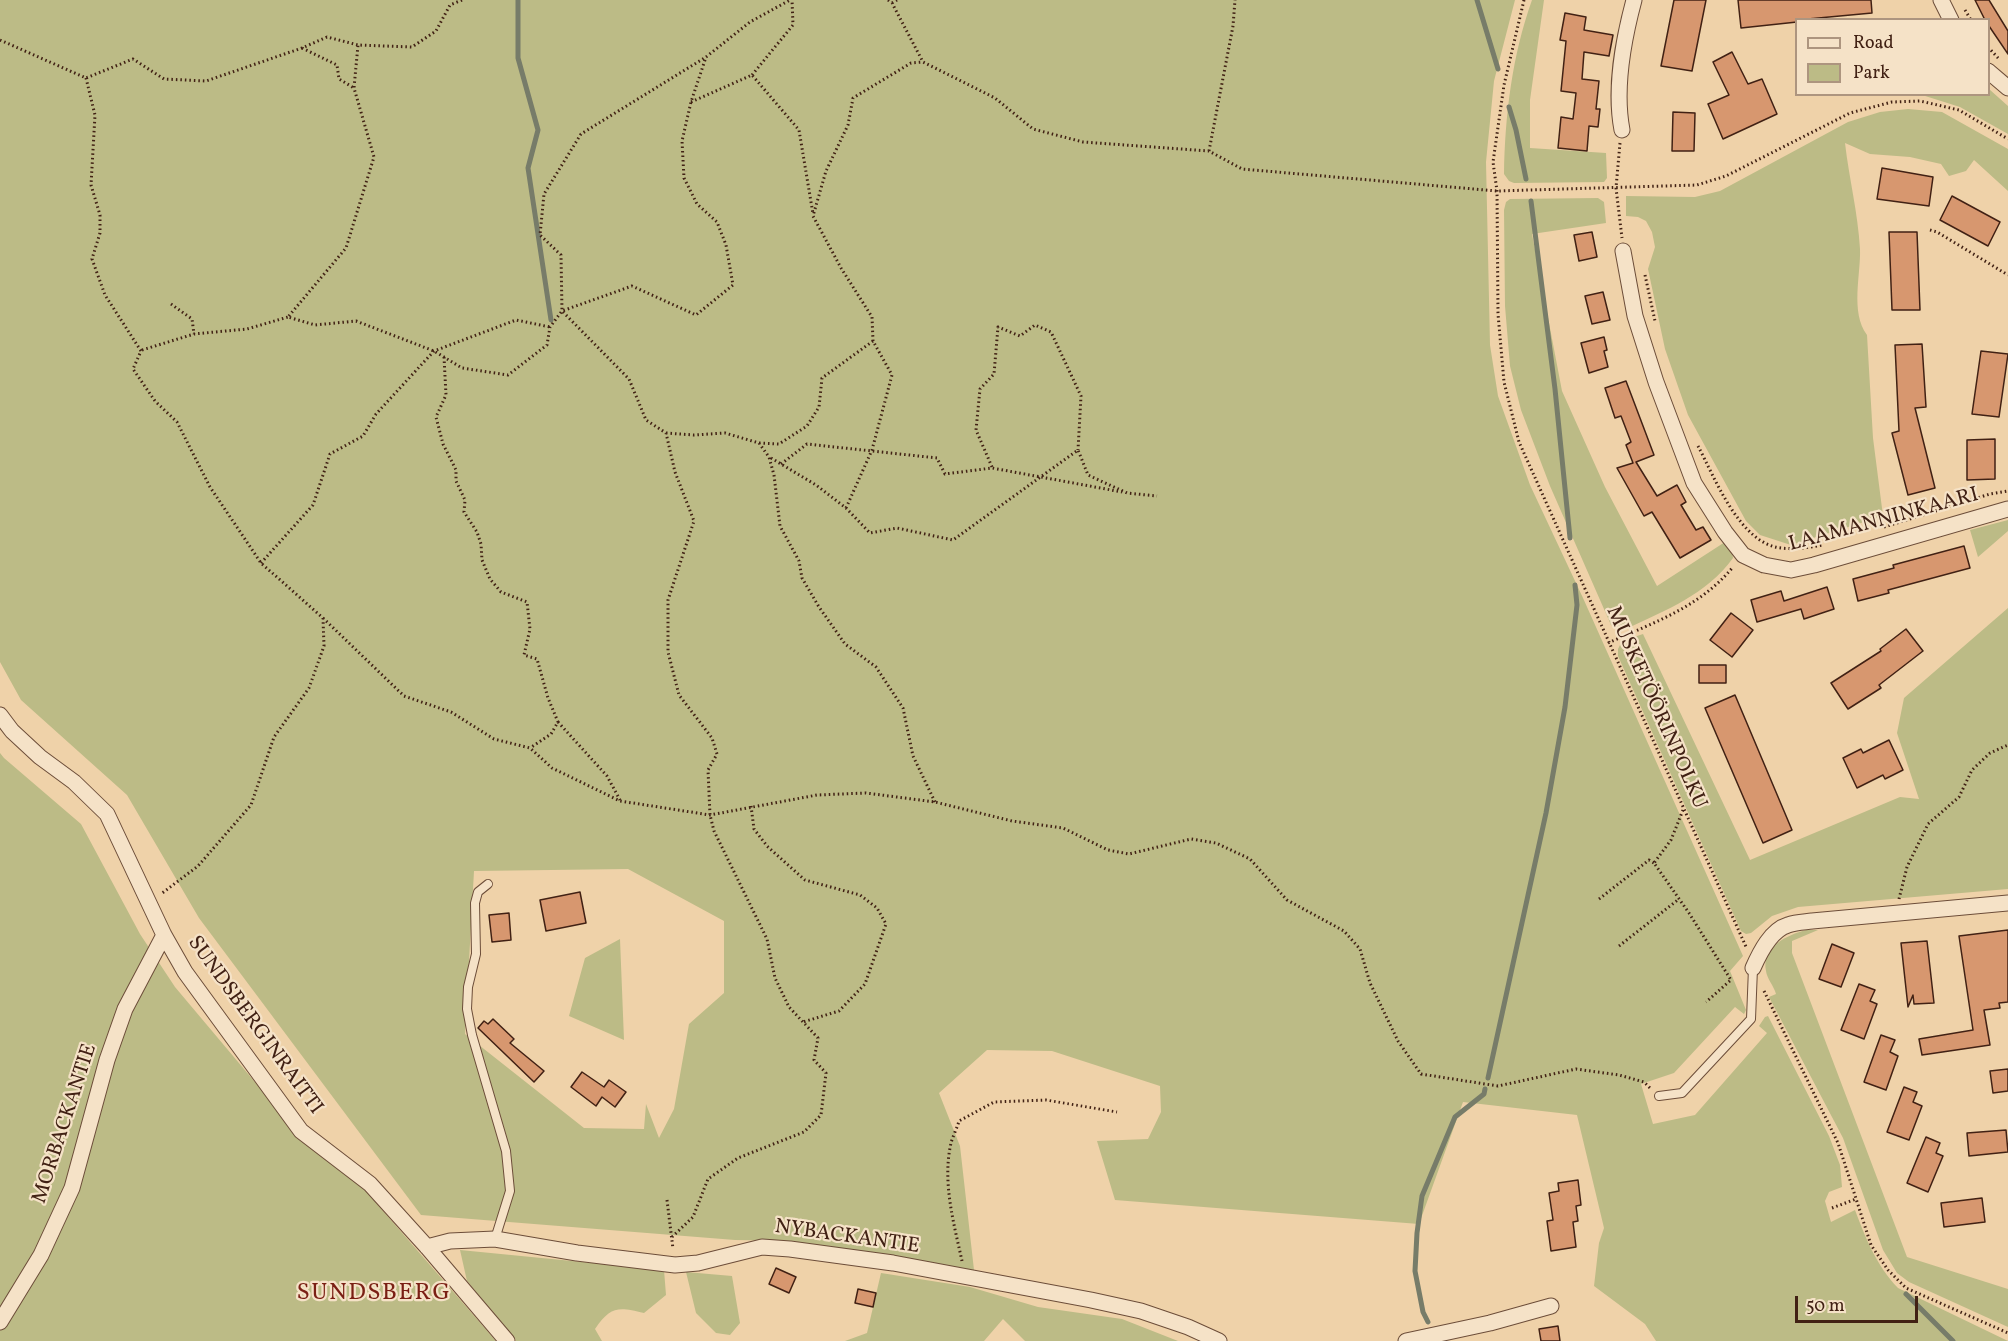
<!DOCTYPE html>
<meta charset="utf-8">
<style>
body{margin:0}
#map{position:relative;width:2008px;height:1341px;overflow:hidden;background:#efd2a9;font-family:Vollkorn,serif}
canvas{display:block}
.legend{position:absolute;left:1795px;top:18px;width:195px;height:78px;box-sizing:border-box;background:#f5e2c7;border:2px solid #ad957f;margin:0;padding:8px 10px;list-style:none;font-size:18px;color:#412114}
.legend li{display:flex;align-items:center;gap:12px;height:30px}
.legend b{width:30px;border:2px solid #ad957f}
.scale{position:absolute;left:1795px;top:1296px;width:123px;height:27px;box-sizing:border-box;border:3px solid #412114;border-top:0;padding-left:8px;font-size:18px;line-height:21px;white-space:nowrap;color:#412114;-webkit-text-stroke:4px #f5e2c7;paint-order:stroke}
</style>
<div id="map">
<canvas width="2008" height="1341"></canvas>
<ul class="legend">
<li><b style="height:8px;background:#f5e2c7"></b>Road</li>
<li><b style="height:16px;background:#bcbb86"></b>Park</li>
</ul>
<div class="scale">50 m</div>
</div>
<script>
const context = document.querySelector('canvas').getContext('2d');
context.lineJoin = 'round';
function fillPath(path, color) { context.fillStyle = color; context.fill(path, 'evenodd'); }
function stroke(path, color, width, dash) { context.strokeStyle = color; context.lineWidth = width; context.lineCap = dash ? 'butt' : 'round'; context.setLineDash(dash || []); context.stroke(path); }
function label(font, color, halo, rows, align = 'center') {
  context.font = font + ' Vollkorn,serif'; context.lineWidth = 4.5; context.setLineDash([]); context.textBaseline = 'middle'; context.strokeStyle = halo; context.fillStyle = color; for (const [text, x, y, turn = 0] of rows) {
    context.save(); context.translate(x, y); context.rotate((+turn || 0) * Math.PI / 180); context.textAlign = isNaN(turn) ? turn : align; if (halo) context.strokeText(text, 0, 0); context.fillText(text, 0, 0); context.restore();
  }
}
fillPath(new Path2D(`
 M0 0H1515L1494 81 1486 162 1490 345 1498 396 1530 485 1583 598 1743 956 1730 971 1746 1010 1744 1014 1735 1007 1674 1073 1641 1084 1653 1124 1695 1115 1767 1033 1759 1026 1765 1017 1768 1016 1829 1136 1840 1165 1842 1187 1829 1192 1825 1201 1831 1222 1855 1210C1866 1239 1876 1265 1898 1288L2008 1341H1656L1645 1324 1594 1286 1599 1243 1604 1228 1577 1115 1463 1102 1419 1224 1115 1200 1097 1141 1148 1139 1161 1112 1160 1086 1052 1051 987 1050 939 1093 960 1146 974 1270 791 1241 735 1240 421 1215 199 918 127 795 21 700 0 662ZM628 869 724 921V993L689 1024 674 1109 659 1138 646 1104 644 1129 584 1128 465 1034 474 871Z
 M1532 0H1544L1530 100V148L1606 153 1607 178 1604 182 1514 183 1509 181 1504 174C1505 115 1512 56 1532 0Z
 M1989 89 2008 106V134L1960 107 1922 95 1988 94Z
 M1908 109 1942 112 2008 149V191L1974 160 1966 171 1949 176 1941 164 1910 157 1870 154 1845 143C1849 178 1858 213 1860 249 1861 274 1850 312 1867 335L1873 438 1883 516 1791 545 1760 535 1746 521 1688 415 1665 349 1648 269 1655 247 1652 232 1646 221 1638 217 1626 216V196L1695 197 1720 191 1848 122 1880 112Z
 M1598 198 1604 202 1606 223 1532 234 1562 391 1605 487 1657 586 1725 542 1732 551 1733 558C1706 595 1666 610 1626 629L1618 630 1611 625 1550 486 1521 410 1510 366 1505 306 1504 210 1506 202 1510 199Z
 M2008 520V531L1978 557 1970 530Z
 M2008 608V889L1798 907 1772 916 1751 933 1746 934 1741 931 1618 656V649L1622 641 1643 634 1750 860 1900 797 1919 799 1897 733 1904 698Z
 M0 753 4 758 81 824 140 934 175 987 302 1138 332 1165 368 1190 377 1204 496 1341H0Z
 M1806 930H1818L1792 941V953L1907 1257 2008 1289V1327L1909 1282 1897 1273 1883 1250 1843 1138 1769 997 1776 994C1774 986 1767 979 1766 971 1761 947 1787 935 1806 930Z
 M620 939 624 1040 569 1016 585 958Z
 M460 1250 664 1270 666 1295 644 1313C618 1307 611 1306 595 1329L602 1341H516L467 1281Z
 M686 1272 732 1276 740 1323 730 1335 716 1333 696 1313Z
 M881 1273 970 1287 1038 1307 1122 1319 1178 1341H1025L1003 1319 984 1341H845L867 1333Z`), '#bcbb86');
stroke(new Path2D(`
 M518 0V58L538 130 528 168 551 320
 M1477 0 1498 69
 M1509 107 1516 130 1526 179
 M1531 201 1555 389 1570 538
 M1488 1078 1546 813 1565 707 1577 605 1575 585
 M1906 1294 1953 1341
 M1428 1322 1423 1312 1415 1271 1417 1233 1422 1196 1455 1117 1484 1094 1485 1089`), '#777c69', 5);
const building = new Path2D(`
 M1674 0H1706L1692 71 1661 66Z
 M1738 0H1871L1872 13 1797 20V22L1741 28Z
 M1975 0H1989L2008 31V54L1989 26V20H1985Z
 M1565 13 1586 17 1584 30 1613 35 1609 56 1584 52 1582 79 1599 81 1596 109H1600L1598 127 1589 126 1587 151 1558 148 1561 117 1573 119 1576 93 1561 91 1566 41 1560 40Z
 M1732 52 1748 84 1762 79 1777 114 1723 139 1708 104 1729 95 1713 62Z
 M1673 112 1695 113 1694 151H1672Z
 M1882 168 1933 177 1929 206 1877 199Z
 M1952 196 2000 222 1988 246 1940 220Z
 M1592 232 1597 257 1579 261 1574 235Z
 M1889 232H1917L1920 310H1892Z
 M1603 292 1610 320 1592 324 1585 296Z
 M1604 337 1607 350 1604 351 1608 367 1589 373 1581 343Z
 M1922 344 1926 407 1915 408 1935 488 1908 495 1892 433 1899 431 1895 345Z
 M1981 351 2008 354 1999 417 1972 414Z
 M1626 381 1654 455 1636 462 1657 496 1677 485 1686 502 1681 505 1696 530 1703 527 1711 540 1680 558 1652 512 1644 516 1617 468 1633 463 1626 445 1631 442 1621 416 1615 418 1605 388Z
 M1995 439V479L1967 480V440Z
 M1964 546 1970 568 1888 590 1889 593 1858 601 1853 579 1894 568 1893 565Z
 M1827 587 1834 609 1804 619 1801 609 1757 622 1751 600 1781 591 1784 601Z
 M1731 613 1753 630 1732 657 1710 640Z
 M1906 629 1923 651 1879 685 1881 688 1848 709 1831 683 1881 651 1880 649Z
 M1699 665H1726V683H1699Z
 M1735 695 1792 830 1763 843 1705 708Z
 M1889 740 1903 770 1885 779 1883 775 1857 788 1843 758 1861 749 1863 753Z
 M580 892 586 923 546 931 540 900Z
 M509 913 511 940 492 942 489 915Z
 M2008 930V1002L1999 1003 2000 1008 1984 1010 1990 1045 1922 1055 1919 1039 1973 1030 1959 936Z
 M1927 941 1934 1003 1914 1004 1913 995 1908 1007 1901 943Z
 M1832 944 1854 953 1841 987 1819 979Z
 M1859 984 1875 990 1870 1001 1877 1004 1864 1039 1841 1030Z
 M493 1019 514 1039 510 1043 544 1071 534 1082 478 1028 484 1021 488 1024Z
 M1881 1035 1895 1040 1890 1052 1898 1056 1886 1090 1864 1082Z
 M2008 1069V1091L1993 1093 1990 1071Z
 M582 1072 604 1087 609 1080 626 1092 615 1107 602 1097 596 1106 571 1087Z
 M1904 1087 1917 1092 1913 1102 1922 1106 1909 1140 1887 1132Z
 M2006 1130 2008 1152 1969 1156 1967 1133Z
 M1926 1137 1940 1143 1936 1153 1943 1156 1928 1192 1907 1183Z
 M1578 1180 1581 1205 1576 1206 1578 1221 1573 1222 1576 1247 1551 1251 1547 1221 1553 1220 1549 1193 1559 1191 1558 1183Z
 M1982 1198 1985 1222 1944 1227 1941 1203Z
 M776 1268 796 1277 789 1293 769 1284Z
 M858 1289 876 1293 873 1307 855 1303Z
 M1558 1326 1560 1341H1541L1539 1329Z`);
fillPath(building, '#d7976f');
stroke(building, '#412114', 1.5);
const lane = new Path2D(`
 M488 884 478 892 475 903 476 954 468 987 467 1009 472 1035 506 1151 510 1191 495 1239
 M1659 1096 1682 1093 1751 1019 1753 968`);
const street = new Path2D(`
 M1941 0 1951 20
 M1988 71 2008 88
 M1622 130C1614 88 1623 41 1634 0
 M1623 251 1635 316 1656 382 1694 483 1725 532 1743 555 1764 565 1791 570 1814 565 2008 509
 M0 715 12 731 40 757 74 782 107 814 164 935 185 972 301 1131 370 1184 427 1247 507 1341
 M1753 968C1760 952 1771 930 1788 925 1796 922 1805 922 1812 921L2008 903
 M427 1247 450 1241 495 1239 577 1253 675 1265 698 1263 762 1247 790 1249 893 1263 1091 1300 1141 1311 1188 1327 1219 1341
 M0 1322 41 1255 72 1188 107 1060 125 1009 164 935
 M1406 1341 1490 1323 1551 1306`);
stroke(lane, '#6c4d39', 10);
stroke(street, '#6c4d39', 17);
stroke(new Path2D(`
 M462 0 450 5 436 31 412 47 358 45 354 88 374 157 346 248 288 317 315 325 356 321 434 351 462 368 508 375 547 345 550 327 562 311 632 286 696 315 733 285 726 245 717 222 697 204 684 178 682 141 691 102 706 57 750 22 790 0
 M888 0 892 3 923 62 995 98 1033 129 1083 142 1209 151 1242 169 1497 191 1697 185 1726 176 1850 113 1892 102 1920 101 1959 110 2008 139
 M1524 0 1504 85 1493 162 1497 191 1498 314 1504 382 1519 442 1747 949
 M892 3 897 0
 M1965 10 1971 20
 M0 40 86 78 133 59 164 79 206 81 302 48 327 37 358 45
 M1988 47 1999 59
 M302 48 337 65 339 79 354 88
 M752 75 793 25 792 0
 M86 78 95 115 91 185 100 215V233L92 259 105 295 141 351 133 369 155 401 177 422 210 487 261 563 323 618 324 646 309 688 274 737 251 805 198 866 161 894
 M691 102 752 75 799 130 813 214
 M1620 143 1616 188 1622 238
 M1209 151 1233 26 1235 0
 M1930 230 1937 232 2008 275
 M1645 275 1655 321
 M171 304 192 319 194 334
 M142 350 194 334 247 329 288 317
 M444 357 446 395 436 417 443 444 456 470V481L465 500 464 512 477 532 481 544 482 560 490 579 501 592 527 602 530 629 524 655 537 659 548 698 558 722 551 734 530 748
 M666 433 694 435 725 433 759 443 769 457 774 475 780 526 799 561 802 578 819 607 845 644 876 667 903 708 913 756 935 802
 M759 443 779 444 807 426 819 407 822 378 873 341
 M1698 446C1715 478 1740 544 1781 548 1795 550 1810 547 1824 545
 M771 458 816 485 846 508 870 533 897 528 953 540 1078 450 1088 475 1127 493 1157 496
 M781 464 807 444 937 458 945 474 992 468 1122 492
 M992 467 976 430 980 389 994 374 998 327 1020 336 1035 325 1051 332 1081 396 1078 450
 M846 508 872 450 892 375 873 341 872 317 841 268 813 216 826 171 848 125 853 98 911 63 923 62
 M1884 527 1990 494 2008 491
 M261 563 313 505 330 454 363 436 376 414 434 351 516 320 550 327
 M323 618 404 696 451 712 494 739 530 748 552 768 620 801 710 815 817 795 866 793 935 802 1012 821 1063 828 1108 850 1129 854 1191 839 1216 843 1250 859 1287 900 1344 931 1360 949 1370 983 1398 1041 1421 1074 1498 1086 1576 1069 1619 1075 1644 1082 1652 1090
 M1608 643C1655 622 1700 607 1733 567
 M558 722 607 776 620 800
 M751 806 754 829 767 846 805 880 860 895 877 908 886 924 865 984 839 1011 803 1022
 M1683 810 1671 840 1654 863 1689 913 1731 980 1706 1002
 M1599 899 1649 860 1654 863
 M1899 899 1907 867 1928 824 1959 797 1972 770 1990 753 2008 745
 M1619 946 1679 899
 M1764 991 1838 1143 1871 1245 1888 1270 1906 1288 2008 1333
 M667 1200 673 1249
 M1832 1208 1856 1199
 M672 1237 693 1217 708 1179 738 1158 804 1132 821 1115 826 1073 814 1060 818 1038 789 1007 775 978 767 939 714 831 710 815 708 770 717 754 712 738 679 695 668 652V600L694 521 675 472 666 433 646 420 629 379 562 311 561 255 540 235 544 194 581 134 706 57
 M962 1261C954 1224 942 1182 951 1143 953 1136 957 1128 959 1121L994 1102 1046 1100 1117 1112`), '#412114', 3, [1.5, 3]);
stroke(lane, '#f5e2c7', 8);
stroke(street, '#f5e2c7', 15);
label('21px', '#412114', '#f5e2c7', [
 ["LAAMANNINKAARI",1884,521,-15],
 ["MUSKETÖÖRINPOLKU",1655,708,66],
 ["SUNDSBERGINRAITTI",254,1026,54],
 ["MORBACKANTIE",66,1124,-72],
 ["NYBACKANTIE",847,1238,8]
]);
context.letterSpacing = '1.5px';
label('24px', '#7a1f14', '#f5e2c7', [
 ["SUNDSBERG",374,1295]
]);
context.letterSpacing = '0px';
</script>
